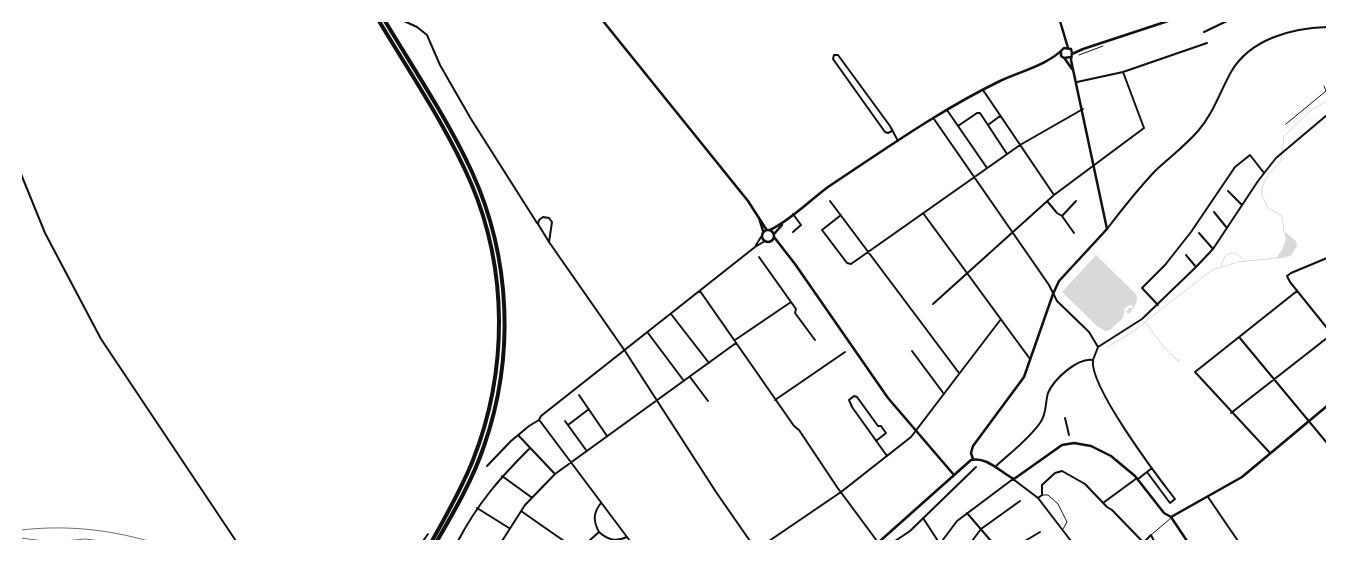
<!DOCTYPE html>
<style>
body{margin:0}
#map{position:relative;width:1348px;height:562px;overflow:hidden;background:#fff;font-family:Lato,sans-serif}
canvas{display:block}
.frame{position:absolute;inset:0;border:22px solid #fff;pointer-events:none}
</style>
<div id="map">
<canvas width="1348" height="562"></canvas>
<div class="frame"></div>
</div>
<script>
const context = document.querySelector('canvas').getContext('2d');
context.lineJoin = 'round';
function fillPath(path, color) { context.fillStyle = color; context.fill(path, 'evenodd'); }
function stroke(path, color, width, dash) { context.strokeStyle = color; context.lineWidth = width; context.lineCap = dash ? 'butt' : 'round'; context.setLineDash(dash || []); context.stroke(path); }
fillPath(new Path2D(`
 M1284 232 1296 241 1297 246 1291 256 1276 258 1282 250 1286 239Z
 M1096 255 1136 294C1139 302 1134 307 1129 314L1126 312 1129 308H1132L1133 306 1130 305 1125 308 1123 318 1110 330 1105 331 1097 326 1062 292Z`), '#d9d9d9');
stroke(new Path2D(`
 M1291 237 1284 232 1282 216 1267 207 1262 195V187L1267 177 1281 160 1284 136 1311 110 1327 101
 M1221 266 1225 256C1234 249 1239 256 1246 262
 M1145 322 1163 346 1178 361 1180 360
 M1108 347 1132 332 1212 270 1238 262 1286 257`), '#d9d9d9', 1);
stroke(new Path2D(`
 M1079 55 1103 46
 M1286 124 1326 91 1324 86
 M1042 495H1048L1058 504 1067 522 1063 529`), '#111', 1);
stroke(new Path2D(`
 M1151 535 1171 518`), '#111', 1);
stroke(new Path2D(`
 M404 21 417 27 427 35 440 65 471 119 537 223
 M1204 32 1227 21
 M1077 82 1123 72 1207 43
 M983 90 1054 195
 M947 110 987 168
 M934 119 1049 285 1057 301 1089 332 1098 347
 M988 125 1000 116
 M958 126 977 113H980L1007 154
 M892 131 888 133 885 132 833 59 834 55H838L890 126 898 141
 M21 174 45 233 101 339 236 541
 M1228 191 1242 205
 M830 201 959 373
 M1047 201 1057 213 1062 216 1074 233
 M1214 212 1227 228
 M923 213 1030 359
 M841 215 822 230 847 263 851 264 1020 145 1083 109
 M1062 216 1076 201
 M1107 229C1123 208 1138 189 1156 170 1170 157 1185 146 1198 131 1213 114 1220 92 1231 72 1250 39 1292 28 1327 27
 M793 232 801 225 793 214
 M1199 233 1213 249
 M549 242 552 222 549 218 543 217 539 220 538 224 549 242 625 351 716 492 750 541
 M756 245 761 237
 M1186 255 1196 267
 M759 257 796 309 795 313 815 340
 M1327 258 1291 273 1287 276 1290 282 1327 328
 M700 291 794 426 799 430 837 487 877 541
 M933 304 1054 195 1144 128 1123 72
 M1158 305 1142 288 1165 265 1191 232 1235 167 1250 155 1264 173
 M671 314 709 363
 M648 333 684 381
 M1239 337 1327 443
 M735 340 791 302
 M912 351 944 394
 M1093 360C1089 386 1157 476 1175 499L1170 503 1147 472
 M690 377 708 401
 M579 395 607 436
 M775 400 845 352
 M1231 413 1327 338
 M1065 418 1069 435
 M540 421 630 541
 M565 421 586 450
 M568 425 589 409
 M518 435 554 473
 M876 441 886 433 881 426H878L857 397 854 396 849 400 852 407 887 456
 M1270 453 1195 372 1297 291
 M487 466 511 441 529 426 539 420 541 416 755 247 765 241
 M995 467C1010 453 1028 440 1040 423 1047 414 1045 403 1048 393 1054 379 1078 357 1093 360L1098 347 1142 319 1196 267 1213 249 1258 181 1276 158 1327 115
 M502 476 531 497
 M1138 479 1152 468
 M1208 497 1238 541
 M1038 498 1042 495V485L1055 473 1062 471 1085 484 1107 507 1112 510 1142 541
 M601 503C593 513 593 521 599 532 608 540 616 542 627 537
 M1103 503 1137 478
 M477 508 509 528
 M521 511 564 541
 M967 513 991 541
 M923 518 938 541
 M423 541 428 534
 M458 541C478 503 499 479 529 449
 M502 541 525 505 555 474 736 343
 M589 541 599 532
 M769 541 841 492 911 437 1001 319
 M895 541 910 531 976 467
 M942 541 957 521 1013 479 1038 498 1071 541
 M972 541 981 529 1020 501
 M1025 541 1040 532
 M1145 541 1151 535 1154 541`), '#111', 2);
stroke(new Path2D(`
 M1060 21 1068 48
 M1061 52V56L1064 58 1071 57
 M1072 54 1083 49 1168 21
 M1065 59 1072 69
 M770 230C791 220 809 201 828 187 884 150 940 110 1000 81 1021 71 1048 65 1064 48L1071 49 1072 53 1071 60 1107 229 1059 281 1053 294 1024 377 973 446 971 453 973 459
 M774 234 782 225`), '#111', 2.5);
stroke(new Path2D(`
 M603 21 748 201 766 229
 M759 218 763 231
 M762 236a6 6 0 1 1 12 0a6 6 0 1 1-12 0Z
 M774 237 795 264 888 398 954 475
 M1171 517 1242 477 1327 406
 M880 541 971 460C987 456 1001 473 1014 479L1062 445 1074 443 1091 446 1111 456 1135 476 1164 513 1171 517 1187 541`), '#111', 2.5);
stroke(new Path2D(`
 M379 21C410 73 447 127 471 183 508 270 508 371 473 460 462 488 447 514 432 541
 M385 21C415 71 448 120 472 172 511 258 515 357 484 446 473 479 455 510 437 541`), '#111', 4);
stroke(new Path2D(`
 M21 530C64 525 107 529 148 541
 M21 538 44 541
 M65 541 85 539 101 541`), '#707070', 1);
</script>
